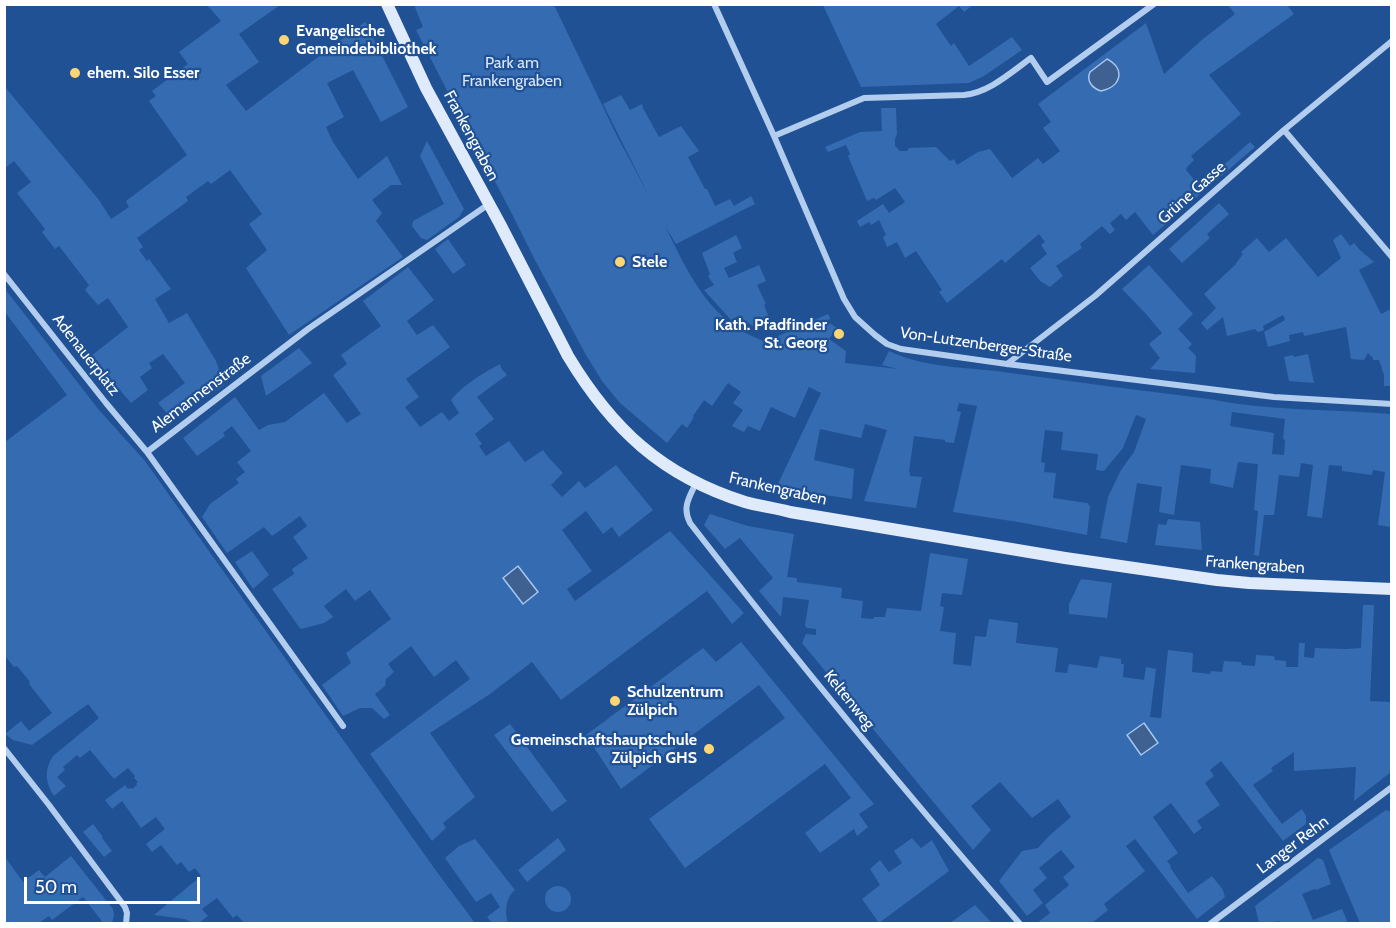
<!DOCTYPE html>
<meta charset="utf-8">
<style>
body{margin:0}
#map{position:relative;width:1396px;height:928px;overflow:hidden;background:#205194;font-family:Cabin,sans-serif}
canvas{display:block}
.frame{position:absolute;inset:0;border:6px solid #fff;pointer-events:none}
.scale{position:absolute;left:24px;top:877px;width:176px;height:27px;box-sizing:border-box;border:3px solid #fff;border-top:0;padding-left:8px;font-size:18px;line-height:21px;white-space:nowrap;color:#fff;-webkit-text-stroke:4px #205194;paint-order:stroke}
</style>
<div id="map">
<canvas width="1396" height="928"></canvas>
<div class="frame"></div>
<div class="scale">50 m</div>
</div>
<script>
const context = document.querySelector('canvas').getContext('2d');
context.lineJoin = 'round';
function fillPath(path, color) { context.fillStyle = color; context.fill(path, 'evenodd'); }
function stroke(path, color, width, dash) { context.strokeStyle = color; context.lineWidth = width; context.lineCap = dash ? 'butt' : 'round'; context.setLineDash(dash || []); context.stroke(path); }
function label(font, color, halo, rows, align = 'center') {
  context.font = font + ' Cabin,sans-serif'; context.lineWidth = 4.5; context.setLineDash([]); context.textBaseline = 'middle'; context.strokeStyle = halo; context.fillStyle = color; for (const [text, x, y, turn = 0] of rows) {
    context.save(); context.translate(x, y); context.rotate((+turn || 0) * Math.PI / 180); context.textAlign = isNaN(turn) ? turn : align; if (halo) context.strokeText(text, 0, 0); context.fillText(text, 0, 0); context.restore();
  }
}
fillPath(new Path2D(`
 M207 5H280L239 34 259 62 226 85 246 111 365 22 408 107 381 122 353 70 327 83 344 117 326 127 333 142 358 179 387 156 402 185H391L372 200 382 213 376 221 403 257 289 335 246 268 267 250 249 224 262 214 230 170 211 184 208 181 186 197 188 201 137 238 143 247 139 250 147 261 149 259 171 289 155 299 169 323 187 313 216 361 224 385 173 420 158 403 185 383 163 354 149 363 152 368 140 377 148 390 131 403 91 356 128 327 108 298 98 305 85 290 89 285 59 246 55 249 42 232 45 229 17 193 31 182 14 161 5 168V87L99 200 111 219 129 207 126 201 187 155 149 101 156 96 152 91 188 64 179 52 221 21Z
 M414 5H554L616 134 649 196 603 104 621 95 630 110 642 104 643 108 659 137 681 126 699 151 688 157 705 189H707L715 206 730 199 734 206 751 196 755 204 676 244 665 226C684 264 703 308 741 330 750 336 761 340 771 344L767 341 828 314 830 318 828 322 837 328 829 339 846 351 845 363 898 369 882 365 889 351C922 367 960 367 996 371 1067 381 1138 390 1209 399 1269 411 1331 409 1391 414V527L1378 525 1385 472 1373 470 1372 475 1342 471V466L1329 465 1322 518 1307 516 1313 465 1301 463 1299 477 1279 475 1274 515H1264L1259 556 1254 555 1258 511 1254 510 1258 464 1238 462 1233 488 1210 483 1211 469 1181 465 1174 515 1159 512 1162 487 1137 483 1127 543 1100 538 1108 497 1121 470 1134 452 1146 419 1136 415 1123 448 1104 471 1096 470 1098 454 1061 450 1063 432 1045 430 1041 462 1045 463 1044 472 1056 473 1053 498 1087 503 1090 506 1087 535 1024 523 953 512 977 406 959 403 957 411 961 412 954 443 945 442V440L914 436 909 471 910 472V476L922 477 916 508 864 501 887 430 865 424 861 438 820 429 814 460 854 469 852 499 776 488 821 393 809 387 795 418 771 407 760 431 748 426 744 432 732 426 743 410 733 403 741 392 728 383 712 406 704 400 693 416 694 417 687 428 682 424 667 443 620 403 602 381 586 355 535 260 510 210 456 108 416 30 423 27ZM1232 412 1285 419 1283 439 1285 440 1284 455 1272 454 1274 433 1230 426Z
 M823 5H973L964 12 959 6 936 24 951 46 954 43 969 66 1012 37 1022 50 984 76 969 83 861 87Z
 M1228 5H1289L1288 6 1294 14 1209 75 1241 114 1191 156 1194 160 1187 167 1186 170 1197 183H1203L1250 142 1255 147 1153 235 1135 212 1126 220 1121 214 1110 223 1115 230 1110 234 1102 226 1080 244 1082 248 1056 266 1063 276 1050 287 1040 281 1030 268 1047 254 1041 245 1045 242 1039 234 1005 263 1002 259 947 303 939 292 942 290 916 251 905 258 897 242 887 247 883 237 886 235 879 220 871 225 869 222 860 227 857 221 883 204 889 213 905 202 895 188 876 200 874 198 867 201 848 156 850 154 846 145 828 152 825 147 860 132 882 131 881 108H896L897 134 895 139V146L900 151H907L909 148 936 147 950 161 954 159 957 165 978 152 990 149 1012 178 1038 158 1043 164 1060 151 1043 128 1051 122 1038 104 1146 23 1164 74 1203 39 1235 14Z
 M427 141 464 209 459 217 427 240 421 238 412 226 413 221 444 204 420 156Z
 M1219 203 1229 214 1207 234 1210 238 1182 263 1169 249Z
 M1341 234 1350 246 1354 243 1360 250 1374 262 1359 270 1381 314 1391 309V386H1384V375L1379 360H1373V358L1368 353 1364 360 1351 359 1346 327 1304 336 1303 332 1289 335 1290 341 1268 347 1264 332 1285 320 1283 315 1263 326 1264 330 1258 332 1255 329 1227 336 1223 317 1207 330 1201 323 1216 308 1204 294 1235 265 1243 254 1241 252 1257 238 1269 252 1286 238 1318 277 1341 258 1333 240Z
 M736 235 742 248 733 253 737 262 724 268 729 278 759 265 766 281 757 285 766 304 764 305 770 320 754 327 739 316 731 320 704 290 714 285 708 276 710 274 702 253Z
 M448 239 466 265 453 274 435 249Z
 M1149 265 1193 314 1178 329 1192 344 1188 348 1196 356 1195 373 1150 369 1160 358 1149 344 1162 333 1146 314 1122 289Z
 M408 267 434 300 407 321 417 335 433 325 450 347 406 379 419 397 405 407 420 427 442 412 449 421 459 413 451 400C464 384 482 374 500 364L501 368 507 375 477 397 494 419 475 434 482 444 479 446 486 456 509 441 525 462 543 450 549 458 563 473 551 485 562 497 579 481 585 488 616 465 653 510 619 537 612 527 603 534 586 511 562 530 592 571 567 589 575 601 670 531 744 613 732 624 707 591 561 700 532 662 490 694 430 733 475 797 443 823 446 828 432 841 370 754 470 679 456 660 434 677 411 646 388 664 394 672 386 679 385 686 375 694 390 715 384 719 372 708H360L343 716 322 685 351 663 346 653 391 619 370 590 355 601 346 589 324 606 333 617 324 623 301 629 299 627 272 589 294 574 292 569 308 558 293 537 307 526 300 516 272 536 264 527 227 553 202 517 210 504 239 483 236 479 245 472 237 462 251 451 232 426 223 433 225 436 197 456 183 438 235 397 259 430 268 425 285 422 324 393 347 423 361 414 333 375 347 364 341 355 381 326 363 301Z
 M5 289 99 410 145 461 437 872 475 923H244L237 915 233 918 217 898 202 909 208 916 199 923 194 924 185 919 154 915 201 876 195 868 189 872 181 862 177 865 161 845 152 852 146 844 165 829 156 817 141 828 122 801 112 809 105 800 125 785 128 789 130 788 132 789 137 785 136 784 138 782 134 778 135 776 128 768 114 779 90 750 80 758 77 755 63 767 65 770 57 777 66 786 54 796C45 783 44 769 53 756L99 718 88 704 32 745 13 740 5 734 21 721 29 731 52 713 29 684 30 682 17 666 14 667 5 656V442L67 395 5 312Z
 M299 348 312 363 266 396 261 376Z
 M1308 354 1314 383 1289 381 1284 357 1293 355 1294 357Z
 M710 514 748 526 794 534 787 577 797 578V582L842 588 841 598 863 601 861 618 873 619 874 617H885L887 608 921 611 930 553 968 559 962 595 942 593 940 606 944 607 940 631 956 633 953 664 971 666 975 636 986 637 989 619 1018 623 1016 643 1058 648 1055 672 1067 673 1069 664 1097 668 1100 656 1121 659V664H1124L1123 677 1144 680 1146 667 1156 669 1150 717 1161 718 1168 650 1193 653 1192 672 1210 674 1211 671 1222 672 1224 661 1241 662 1242 665 1255 666 1256 655 1274 656 1275 660 1286 661V667H1298L1299 643H1305L1304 657 1314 658 1315 648 1346 649 1361 648 1363 605H1374L1370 701 1391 702V772L1354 801 1356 767 1294 771V752L1271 768 1273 771 1253 785 1282 824 1302 809 1306 816V824L1283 841 1221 761 1210 770 1214 776 1205 783 1220 805 1197 821 1202 828 1194 834 1171 803 1153 817 1178 853 1167 861 1171 866 1170 867 1188 893 1212 876 1223 890 1225 897 1197 919 1135 839 1126 846 1145 871 1104 904 1108 910 1092 923H1037L1050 913 1045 905 1069 885 1063 877 1075 867 1061 850 1039 868 1047 878 1033 890 1043 903 1027 916 999 881 1022 851 1038 848 1050 835 1071 817 1058 799 1032 818 1000 782 971 806 991 830 973 850 802 643 806 634 816 635V629L807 628 805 626 809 600 783 597 781 617 759 591 773 578 740 538 725 549 704 525Z
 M1168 519 1200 522 1202 550 1155 545 1158 524 1166 525Z
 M252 551 269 575 253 589 235 562Z
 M1081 579 1112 583 1107 618 1069 614V604Z
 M741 642 874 804 859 814 868 827 857 836 854 829 820 853 805 833 851 798 825 764 685 868 649 819 785 718 759 685 621 789 586 735 703 648 716 662Z
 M510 724 567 801 552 812 494 735Z
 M1386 810 1392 812 1391 923H1360L1329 850Z
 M93 824 103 837 102 838 112 851 104 857 83 832Z
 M558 838 566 850 527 882 518 870Z
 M912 838 921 848 932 840 949 871 879 923 862 899 880 885 870 869 880 860 889 872 902 863 894 851Z
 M475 839 515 890C505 898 505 913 508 923H492L487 917 500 907 491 893 476 902 445 858 459 846Z
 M71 856 113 909 114 915 112 923H101V920L83 897 52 920 49 916 39 923H5V857L23 882 39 870 45 877Z
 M1318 858 1323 860 1331 884 1316 890 1315 889 1302 894 1313 920 1342 909 1348 923 1280 924 1279 921 1272 923H1259L1255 906Z
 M545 899a13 13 0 1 1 26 0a13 13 0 1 1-26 0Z
 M975 905 992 923H950Z`), '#346bb1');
const water = new Path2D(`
 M1107 59C1126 69 1121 87 1101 91 1092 88 1086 81 1090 72Z
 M518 566 538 592 523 604 503 578Z
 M1144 723 1158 743 1141 755 1127 735Z`);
fillPath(water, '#3f6191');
stroke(water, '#a6c7ef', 1.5);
stroke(new Path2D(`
 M714 4 774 136 844 299 855 317 875 335 887 344 901 349 1007 364 1274 397 1392 404
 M1284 130 1392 257
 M774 136 864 98 964 95C990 92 1010 73 1031 58L1047 82 1154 4
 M4 274 106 403 147 452
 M1007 364 1095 296 1284 130 1392 41
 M696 483C689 498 682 507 690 523 796 660 906 793 1020 924
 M343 726 147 452 308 329 489 204
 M4 748 49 805 125 907 127 913 126 924
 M1210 924 1392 787`), '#b3cdee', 6);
stroke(new Path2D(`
 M387 4 426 88 500 224 568 356C612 429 662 476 745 502 759 506 775 508 790 512L1065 558 1217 580 1249 583 1392 589`), '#dfebfa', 12);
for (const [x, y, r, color] of [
 [284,40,6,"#fbd673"],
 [75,73,6,"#fbd673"],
 [620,262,6,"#fbd673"],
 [839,334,6,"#fbd673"],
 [615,701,6,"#fbd673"],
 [709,749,6,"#fbd673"]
]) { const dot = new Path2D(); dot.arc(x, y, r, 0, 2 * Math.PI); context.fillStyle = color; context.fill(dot); stroke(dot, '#205194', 2); }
label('bold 16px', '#fff', '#205194', [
 ["Evangelische",296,31],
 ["Gemeindebibliothek",296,49],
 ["ehem. Silo Esser",87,73],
 ["Stele",632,262],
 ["Kath. Pfadfinder",827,325,"right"],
 ["St. Georg",827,343,"right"],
 ["Schulzentrum",627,692],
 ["Zülpich",627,710],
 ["Gemeinschaftshauptschule",697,740,"right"],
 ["Zülpich GHS",697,758,"right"]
], 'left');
label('16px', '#d9e7fa', '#205194', [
 ["Park am",512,63],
 ["Frankengraben",512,81]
]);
label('16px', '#fff', '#205194', [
 ["Frankengraben",471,136,62],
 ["Grüne Gasse",1192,193,-42],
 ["Von-Lutzenberger-Straße",986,345,8],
 ["Adenauerplatz",86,355,52],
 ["Alemannenstraße",201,393,-37],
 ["Frankengraben",778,489,13],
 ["Frankengraben",1255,565,4],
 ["Keltenweg",849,700,51],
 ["Langer Rehn",1293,845,-37]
]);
</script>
